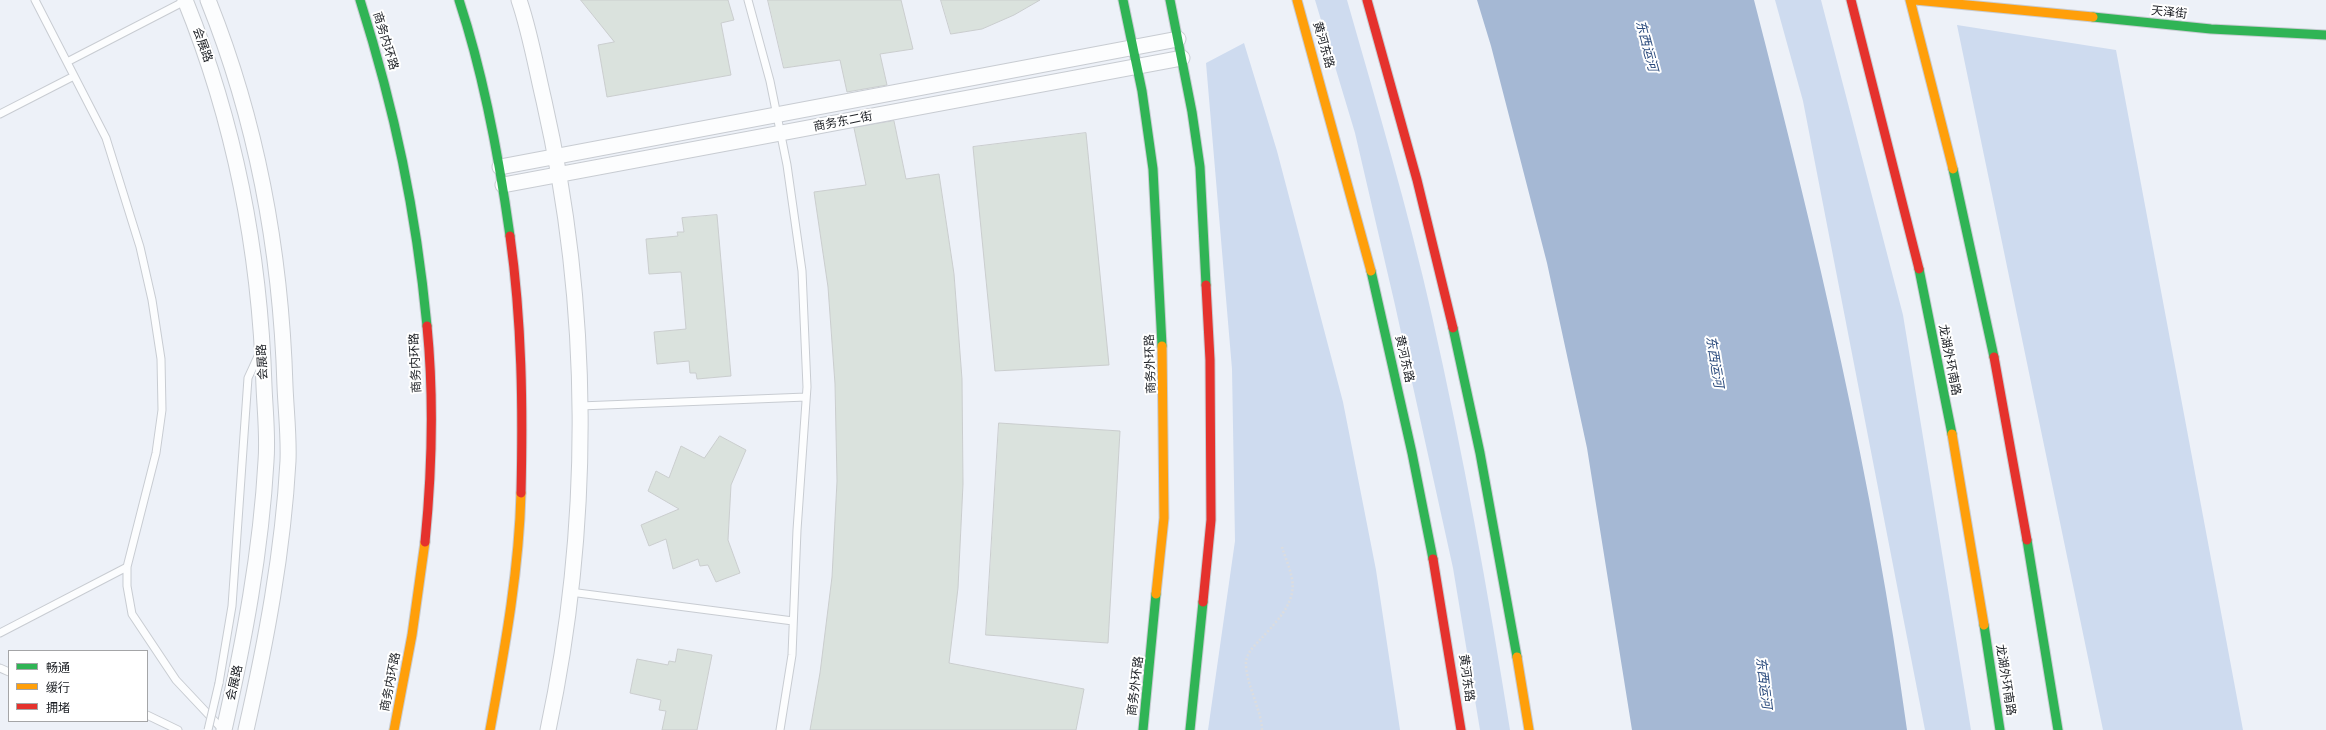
<!DOCTYPE html>
<meta charset="utf-8">
<style>
body{margin:0}
#map{position:relative;width:2326px;height:730px;overflow:hidden;background:#edf1f8;font-family:"Varela Round","Noto Sans SC",sans-serif}
canvas{display:block}
.legend{position:absolute;left:8px;top:650px;width:140px;height:72px;box-sizing:border-box;background:#fff;border:1px solid #a4a5a7;margin:0;padding:5px 7px;list-style:none;font-size:12px;color:#1b1e23}
.legend li{display:flex;align-items:center;gap:8px;height:20px}
.legend b{width:20px;border:1px solid #a4a5a7}
</style>
<div id="map">
<canvas width="2326" height="730"></canvas>
<ul class="legend">
<li><b style="height:5px;background:#30b455"></b>畅通</li>
<li><b style="height:5px;background:#ff9f0a"></b>缓行</li>
<li><b style="height:5px;background:#e5322d"></b>拥堵</li>
</ul>
</div>
<script>
const context = document.querySelector('canvas').getContext('2d');
context.lineJoin = 'round';
function fillPath(path, color) { context.fillStyle = color; context.fill(path, 'evenodd'); }
function stroke(path, color, width, dash) { context.strokeStyle = color; context.lineWidth = width; context.lineCap = dash ? 'butt' : 'round'; context.setLineDash(dash || []); context.stroke(path); }
function label(font, color, halo, rows, align = 'center') {
  context.font = font + ' "Varela Round","Noto Sans SC",sans-serif'; context.lineWidth = 4; context.setLineDash([]); context.textBaseline = 'middle'; context.strokeStyle = halo; context.fillStyle = color; for (const [text, x, y, turn = 0] of rows) {
    context.save(); context.translate(x, y); context.rotate((+turn || 0) * Math.PI / 180); context.textAlign = isNaN(turn) ? turn : align; if (halo) context.strokeText(text, 0, 0); context.fillText(text, 0, 0); context.restore();
  }
}
fillPath(new Path2D(`
 M1315 0H1347C1377 105 1408 210 1432 316 1463 453 1488 591 1510 730H1480L1453 568 1395 305 1355 133Z
 M1775 0H1821L1903 315 1971 730H1925L1803 101Z
 M1957 25 2116 50 2243 730H2103Z
 M1244 43 1277 151 1343 402 1376 570 1400 730H1208L1235 541 1232 369 1206 63Z`), '#cedbef');
fillPath(new Path2D(`
 M1477 0H1754C1816 240 1874 484 1907 730H1632L1587 448 1547 263 1491 46Z`), '#a5b8d4');
const building = new Path2D(`
 M581 0H728L734 20 721 23 731 75 607 97 598 45 614 42Z
 M768 0H901L913 49 880 54 887 85 847 92 840 60 784 68Z
 M941 0H1040L1014 15 982 29 951 34Z
 M894 121 906 179 939 174 954 274 962 379 963 484 958 588 949 663 1084 689 1076 730H810L820 673 832 577 837 481 835 384 828 287 814 192 866 185 854 128Z
 M1086 133 1109 365 995 371 973 147Z
 M717 215 731 376 697 379 696 373H690L689 361 657 364 654 332 686 329 682 282 681 272 649 274 646 239 678 236 677 232H684L682 218Z
 M999 423 1120 431 1108 643 986 635Z
 M720 436 746 450 731 485 728 540 740 573 716 582 708 565 700 566 698 559 673 569 666 539 649 546 641 525 679 509 648 491 656 471 669 478 681 446 704 458Z
 M678 649 712 655 697 730H662L666 711 659 710 661 700 630 693 637 659 668 665 669 661 675 662Z`);
fillPath(building, '#dae2dd');
stroke(building, '#cacdce', 1);
const lane = new Path2D(`
 M35 0 106 138 140 247 152 300 161 359 162 410 156 453 127 567V586L132 614 176 680 223 730
 M748 0 770 81 787 165 802 271 807 387 797 530 792 655 780 730
 M67 62 185 1
 M0 114 74 76
 M580 406 806 397
 M570 592 793 621
 M0 633 127 567
 M0 668 9 672
 M219 683 232 606 248 378 259 354
 M147 715 178 730`);
const street = new Path2D(`
 M185 0C235 123 260 254 264 386 265 411 268 436 266 461 261 552 244 641 224 730
 M208 0C257 122 281 255 285 386 286 411 289 436 288 461 283 552 266 642 246 730
 M519 0C530 32 536 67 544 101 591 307 592 523 548 730
 M500 167 1178 39
 M503 185 1182 58`);
const fast = new Path2D(`
 M360 0C395 111 416 211 427 326
 M459 0C484 76 499 157 510 236
 M1123 0 1142 91 1153 169 1162 346
 M1170 0 1192 112 1200 167 1206 285
 M2093 17 2211 29 2326 35
 M1953 169 1994 357
 M1919 269 1952 434
 M1371 271 1412 453 1433 559
 M1453 328 1480 453 1517 657
 M2027 540 2058 730
 M1984 625 2000 730
 M1143 730 1156 594
 M1190 730 1203 602`);
const slow = new Path2D(`
 M1297 0 1371 271
 M1910 0 1953 169
 M1915 0 2093 17
 M1952 434 1984 625
 M1156 594 1164 518 1162 346
 M1517 657 1529 730
 M394 730 412 635 425 542
 M490 730C504 652 519 573 521 493`);
const jam = new Path2D(`
 M1367 0 1417 180 1453 328
 M1851 0 1919 269
 M510 236C522 322 523 407 521 493
 M1994 357 2027 540
 M425 542C432 471 434 397 427 326
 M1433 559 1461 730
 M1203 602 1211 520 1210 360 1206 285`);
stroke(lane, '#c8ccd2', 9);
stroke(street, '#c8ccd2', 17);
stroke(fast, '#c8ccd2', 11);
stroke(slow, '#c8ccd2', 11);
stroke(jam, '#c8ccd2', 11);
stroke(new Path2D(`
 M1262 730C1262 711 1245 682 1246 662 1247 653 1253 647 1259 641 1273 625 1297 604 1292 579 1290 568 1285 557 1282 547`), '#dcdddf', 2.5, [2, 2]);
stroke(lane, '#fcfdfe', 7);
stroke(street, '#fcfdfe', 15);
stroke(fast, '#30b455', 9);
stroke(slow, '#ff9f0a', 9);
stroke(jam, '#e5322d', 9);
const laneBridge = new Path2D(`
 M208 730 219 683`);
stroke(laneBridge, '#c8ccd2', 9, []);
stroke(laneBridge, '#fcfdfe', 7);
label('12px', '#1b1e23', '#fff', [
 ["天泽街",2169,13,6],
 ["商务内环路",385,41,73],
 ["会展路",202,45,70],
 ["黄河东路",1323,45,74],
 ["商务东二街",843,122,-11],
 ["黄河东路",1404,359,77],
 ["龙湖外环南路",1949,360,79],
 ["会展路",263,362,-93],
 ["商务内环路",416,363,-93],
 ["商务外环路",1151,364,-92],
 ["黄河东路",1466,678,82],
 ["龙湖外环南路",2005,680,81],
 ["商务内环路",391,682,-79],
 ["会展路",235,683,-77],
 ["商务外环路",1136,686,-83]
]);
label('italic 13px', '#2b4b7d', '#fff', [
 ["东西运河",1646,46,75],
 ["东西运河",1714,362,81],
 ["东西运河",1763,683,83]
]);
</script>
